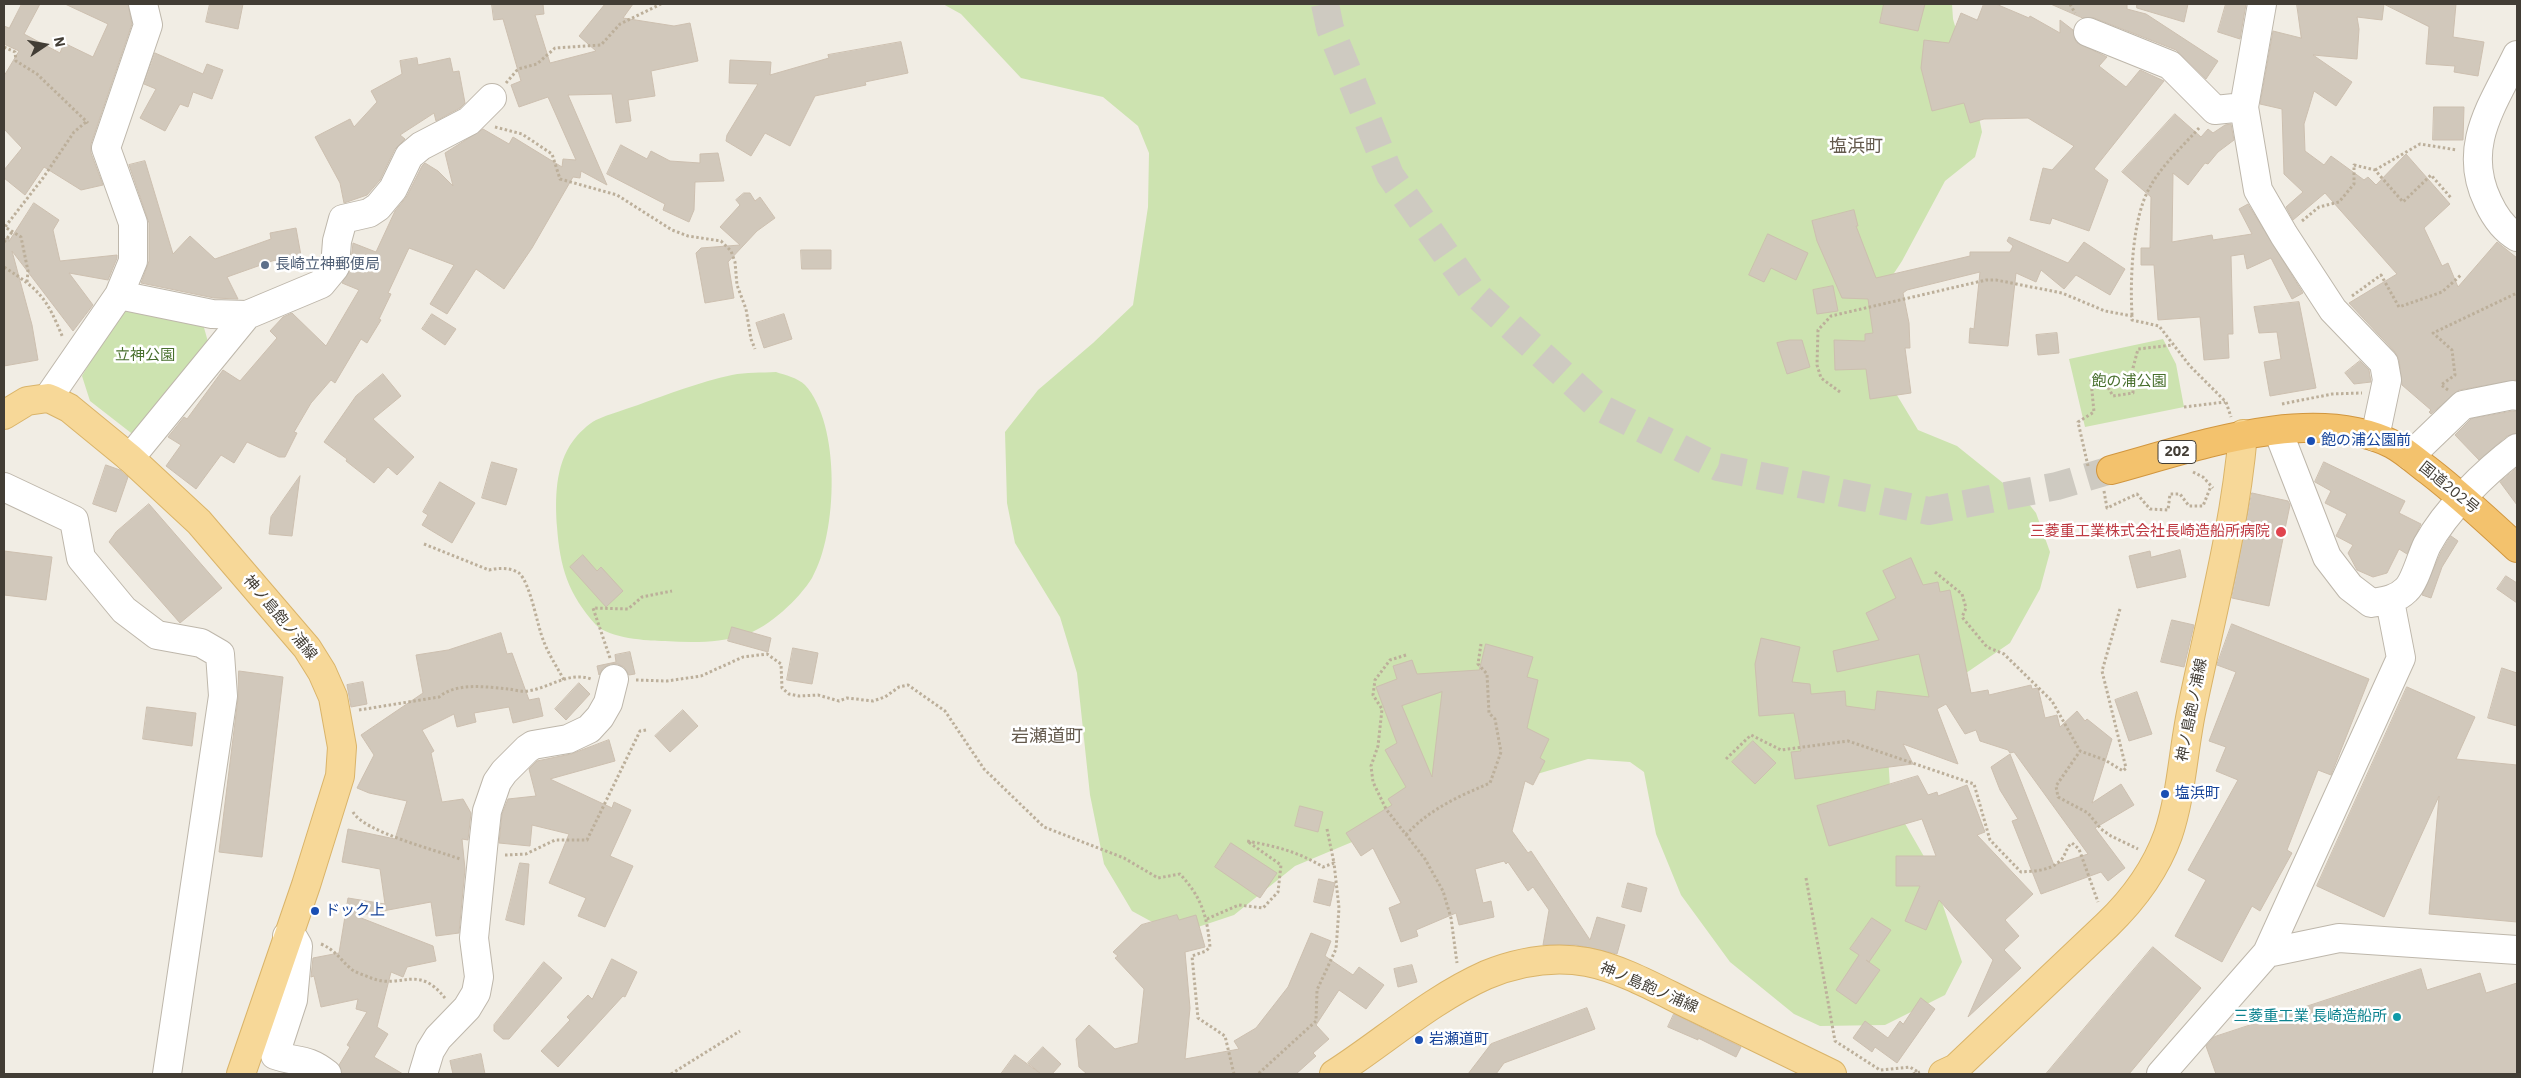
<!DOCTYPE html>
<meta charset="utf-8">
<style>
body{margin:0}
#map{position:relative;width:2521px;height:1078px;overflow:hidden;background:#f1ede4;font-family:"IBM Plex Sans",sans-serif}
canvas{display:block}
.frame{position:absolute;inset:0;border:5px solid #423d35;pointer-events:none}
.north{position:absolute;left:20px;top:20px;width:50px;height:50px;-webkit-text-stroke:4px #fff;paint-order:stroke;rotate:78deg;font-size:14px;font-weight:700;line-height:20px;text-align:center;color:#423d35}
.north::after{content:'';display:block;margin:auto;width:18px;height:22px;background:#423d35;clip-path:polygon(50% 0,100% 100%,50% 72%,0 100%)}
</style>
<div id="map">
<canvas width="2521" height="1078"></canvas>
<div class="frame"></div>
<div class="north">N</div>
</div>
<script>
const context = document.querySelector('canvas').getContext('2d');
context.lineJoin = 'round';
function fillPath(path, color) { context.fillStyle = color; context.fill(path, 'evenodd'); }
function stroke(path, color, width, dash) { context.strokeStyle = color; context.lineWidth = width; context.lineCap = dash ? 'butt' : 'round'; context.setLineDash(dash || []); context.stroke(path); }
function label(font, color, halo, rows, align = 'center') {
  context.font = font + ' "IBM Plex Sans","Noto Sans JP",sans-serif'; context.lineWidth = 5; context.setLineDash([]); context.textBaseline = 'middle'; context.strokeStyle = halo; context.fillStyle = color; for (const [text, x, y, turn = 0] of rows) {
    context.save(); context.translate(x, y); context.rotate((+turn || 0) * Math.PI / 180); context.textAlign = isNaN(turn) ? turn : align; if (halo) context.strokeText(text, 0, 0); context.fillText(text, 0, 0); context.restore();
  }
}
fillPath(new Path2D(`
 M943 4H1952L1953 19 1974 92 1982 132 1975 157 1945 181 1902 261 1875 302 1883 372 1918 430 1957 446 2028 503 2036 513 2050 552 2040 589 2010 643 1947 686 1887 740 1890 787 1903 820 1930 867 1962 962 1945 995 1885 1025 1820 1026 1794 1014 1730 962 1681 895 1656 834 1644 772 1630 762 1588 759 1459 797 1295 866 1234 915 1195 928 1165 929 1132 911 1104 864 1090 795 1077 673 1060 617 1015 543 1007 503 1005 432 1038 390 1093 343 1133 305 1148 207 1149 153 1138 126 1103 97 1021 78 961 14Z
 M123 305 203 324 210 349 135 436 90 401 82 376Z
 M2163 339 2176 364 2184 407 2085 427 2069 359Z
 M776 372C785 375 798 378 805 385 841 424 838 533 812 578 799 599 769 627 745 635 719 643 692 643 665 641 647 641 609 638 596 625 568 594 560 567 557 527 555 499 555 465 573 441 578 434 588 424 596 420 609 414 624 410 638 405 668 394 700 382 732 375 746 372 762 373 776 372Z`), '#cde3b0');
const building = new Path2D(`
 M22 4H40L24 34 60 53 64 43 93 57 108 24 65 4H128L132 24 91 144V153L103 185 81 190 44 167 25 195 4 178V170L22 148 4 129V76L19 51 4 44V26L9 28Z
 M210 4H243L238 29 206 22Z
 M492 4H543L544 14 535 15 550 63 596 51 579 36 605 4H633L623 18 674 26 690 23 698 61 651 71 655 96 628 100 631 121 616 123 612 94 568 95 607 185 581 171 580 178 573 177 532 248 504 289 476 269 447 314 430 304 454 265 409 248 388 293 391 294 379 319 381 320 367 343 361 339 335 383 331 380 311 403 294 432 297 433 285 457H279L247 442 234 463 221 455 196 489 166 466 181 445 168 437 184 417 187 419 223 370 240 381 277 338 270 331 283 317 292 313 326 346 359 290 342 283 350 269 353 243 376 252 395 211 407 196 422 166 425 163 438 171 453 186 445 153 483 129 509 144 513 137 562 167 563 159 576 160 548 97 519 107 511 85 521 81 503 19 494 20Z
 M1884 4H1925L1918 31 1880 23Z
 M1984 4H1996L2029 18 2030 16 2060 33V20L2073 30 2076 42 2107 57 2099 66 2126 87 2140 70 2164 81 2094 169 2108 180 2089 231 2052 218 2050 224 2030 220 2043 168 2052 170 2074 146 2028 118 1984 119 1970 123 1964 103 1932 111 1921 68 1924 40 1949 43 1961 13 1977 20Z
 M2051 4H2127V9L2146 14 2218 61 2206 79 2176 50 2094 18H2083Z
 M2137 4H2188L2184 22 2137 8Z
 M2226 4H2246L2240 39 2218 32Z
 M2297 4H2384L2382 20 2357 17 2359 29 2357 59 2313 55 2352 82 2336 106 2314 91 2304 124 2305 151 2324 165 2331 156 2364 180 2368 177 2376 185 2406 154 2450 204 2424 228 2442 266 2448 263 2458 287 2497 242 2517 258V380L2459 390 2431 414 2429 412 2431 410 2402 385 2399 360 2395 352 2349 303 2397 274 2325 193 2293 220 2286 207 2303 192 2284 174 2282 109 2260 104 2273 31 2301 38Z
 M2384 4H2456L2453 37 2484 42 2478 76 2454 72 2455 66 2426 64 2429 27Z
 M901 42 908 73 865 82 866 85 815 96 790 146 765 133 751 156 726 141 727 135 758 84 729 83 730 60 771 62 770 75 829 58 828 55Z
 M155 53 203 74 207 64 223 70 212 99 193 92 188 107 180 104 165 131 140 118 156 89 144 84Z
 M417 58 418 65 450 58 453 72 459 71 465 103 460 108 436 121 434 113 400 135 405 139 395 149 380 180 367 195 344 203 340 183 315 137 350 119 354 127 377 102 371 91 402 74 400 61Z
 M2434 107H2464L2463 140H2433Z
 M2175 114 2201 137 2208 129 2213 133 2225 125 2231 124 2234 140 2218 152 2208 164 2205 163 2188 185 2173 173 2172 242 2212 235 2213 240 2252 234 2239 209 2248 204 2303 293 2292 299 2271 258 2247 269 2244 254 2231 256 2233 334H2228L2229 358 2204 360 2200 317 2158 320 2154 265H2141V248H2150L2151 197 2122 172Z
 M621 145 647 159 651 151 670 161 700 163V154L718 153 724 181 695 182 694 210 689 222 663 210 665 204 607 174Z
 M145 161 173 254 190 236 215 259 271 239 270 233 296 228 302 261 276 266 275 260 227 277 238 299 214 298 141 283 149 261V223L129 165Z
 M744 193H750L755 201 760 197 775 218 757 231 728 262 734 298 705 303 696 253 701 248 740 245 720 227 740 205 736 200Z
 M34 203 59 220 53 230 60 261 117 255V258L108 280 69 273 93 305 73 331 12 251 32 325 38 360 4 366V239L9 238V241Z
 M1854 210 1858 226H1856L1876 278 1970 256V252H2010L2013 246 2007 241 2009 237 2068 263 2084 242 2125 269 2110 295 2076 275 2064 289 2041 270 2036 282 2016 273 2008 346 1969 343 1970 328 1974 329 1980 272 1907 290 1903 293 1909 323 1910 348H1905L1911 393 1870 399 1866 369 1835 370 1834 340 1865 341V334L1873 333 1868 299 1842 298 1817 241 1812 221Z
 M1768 234 1808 253 1796 280 1771 268 1764 282 1749 275Z
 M801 250H831V269H802Z
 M1833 286 1838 311 1817 314 1813 290Z
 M2299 302 2316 388 2270 396 2264 362 2281 359 2277 332 2259 333 2254 307Z
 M432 314 456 329 445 345 422 329Z
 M784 314 792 339 764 348 756 323Z
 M2057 333 2059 353 2038 355 2036 335Z
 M1790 340H1802L1810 367 1787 374 1777 343Z
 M2360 361 2369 370 2371 382 2354 384 2345 373Z
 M383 374 401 396 373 419 414 457 397 475 388 467 374 483 346 461 347 459 324 442 356 396Z
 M2513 411H2517V433L2507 436 2479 460 2455 435 2471 419Z
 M492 462 517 469 506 505 482 498Z
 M2324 462 2405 501 2399 513 2421 524 2407 554 2399 549 2387 573 2373 577 2357 570 2348 553 2353 545 2336 536 2347 514 2325 503 2331 491 2315 482Z
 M106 465 120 470 128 477 116 512 93 504Z
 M2517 468V505L2500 482Z
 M300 476 292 536 269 534 271 517Z
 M440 482 475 503 452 543 422 525 428 515 423 512Z
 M2252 493 2288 501 2290 505 2269 606 2232 598Z
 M149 504 222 588 180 623 109 542 116 532Z
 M2451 536 2458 541 2442 567 2431 598 2422 595 2441 552Z
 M2180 550 2186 577 2137 588 2129 556 2150 551 2151 557Z
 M4 551 52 557 46 600 4 595Z
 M583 555 597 571 601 567 623 591 606 607 570 567Z
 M1911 558 1923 585 1938 582 1940 592 1950 590 1971 693 1988 690 1989 695 2031 685 2032 689 2038 688 2045 718 2057 715 2060 727 2077 711 2085 721 2087 719 2112 739 2092 803 2121 784 2134 805 2095 828 2125 868 2108 881 2101 872 2041 894 2012 821 2018 819 2000 790 1991 767 2010 754 2054 865 2088 854 2014 752 2010 753 2008 750 1980 741 1976 730 1965 734 1946 704 1937 709 1958 764 1903 744 1913 764 1795 779 1791 752 1801 751 1794 713 1759 716 1755 664 1761 638 1800 647 1792 682 1810 684 1811 694 1845 691 1846 706 1875 710 1877 691 1929 697 1919 654 1837 672 1833 651 1879 640 1866 613 1896 598 1883 571Z
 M2506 576 2517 583V603L2497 589Z
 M2172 620 2194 625 2184 667 2161 662Z
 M2232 624 2369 679 2331 775 2318 770 2287 850 2292 853 2260 911 2252 906 2222 962 2175 936 2206 880 2188 870 2238 780 2216 771 2226 747 2209 741 2236 672 2217 665Z
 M732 627 771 638 768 652 728 641Z
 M501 633 507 654 512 653 529 700 539 698 543 716 513 723 509 707 474 713 476 722 457 727 454 714 422 730 434 751 431 753 442 802 463 799 471 813 468 840 462 839 465 869 459 933 436 936 431 902 356 916 433 946 436 961 407 967 403 977 391 972 377 1027 388 1034 374 1057 403 1074H342L339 1065 350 1047 347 1045 367 1012 356 1009 358 999 321 1007 314 976 311 977 313 958 339 953 348 898 385 904 380 869 342 862 348 829 395 839 407 801 369 793 357 788 374 755 361 735 423 693 416 655 448 650Z
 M1486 644 1533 657 1527 677 1538 680 1527 728 1549 739 1540 758 1545 761 1533 785 1525 781 1512 831 1528 853 1531 851 1590 940 1597 917 1625 925 1617 954 1576 945H1543L1549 910 1533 887 1528 891 1508 862 1506 864 1504 861 1475 869 1483 903 1491 901 1494 917 1459 925 1456 913 1416 930 1418 936 1401 942 1389 908 1401 903 1373 848 1361 856 1346 833 1392 805 1388 799 1406 787 1385 750 1397 743 1376 687 1397 679 1393 666 1412 660 1417 674 1479 670ZM1442 692 1432 777 1402 706Z
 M793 648 818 653 812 684 787 680Z
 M630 652 635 674 629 675 624 667 618 664H610L603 668 599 675 597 666 616 662 615 655Z
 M2502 668 2517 673V726L2488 718Z
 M239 671 283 677 262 857 219 852 238 698Z
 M363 682 367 704 351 707 347 685Z
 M579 683 590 694 566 720 555 709Z
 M2407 687 2475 717 2456 759 2517 765V922L2429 914 2439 796 2384 917 2317 886Z
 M2137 692 2152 734 2129 741 2115 700Z
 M147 707 196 713 192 746 143 739Z
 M683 710 698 726 670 752 655 736Z
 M609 740 615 761 550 779 612 808 614 802 631 810 610 856 633 866 605 927 578 916 586 898 549 883 569 834 532 825 530 846 499 843 502 814 508 799 536 796 529 769 537 761 571 754Z
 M1753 741 1776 763 1755 784 1732 762Z
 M1918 776 1928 795 1937 792 1938 796 1967 785 1985 832 1977 835 2033 894 2005 920 2019 936 2004 950 2021 968 1968 1017 1993 960 1939 900 1926 930 1905 921 1920 886H1896V856H1936L1922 819 1829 846 1817 806Z
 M1300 806 1323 812 1318 832 1295 826Z
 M1231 843 1277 873 1260 898 1215 867Z
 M520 863 529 864 524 925 506 920Z
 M1319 879 1335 883 1330 906 1314 902Z
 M1628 883 1647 888 1641 912 1622 907Z
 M1177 915 1179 920 1196 915 1205 947 1185 952 1190 1008 1185 1059 1239 1049 1234 1041 1256 1028 1288 987 1311 933 1331 941 1325 956 1353 975 1359 967 1384 985 1366 1009 1339 990 1316 1025 1329 1039 1313 1053 1316 1056 1296 1074H1087L1079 1067 1076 1039 1089 1025 1115 1049 1138 1043 1144 989 1115 958 1118 956 1113 952 1141 925Z
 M1872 918 1891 930 1869 962 1866 960 1880 970 1856 1004 1836 990 1859 955 1850 949Z
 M2153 947 2201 988 2129 1074H2046Z
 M612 959 637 972 625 997 623 996 558 1067 541 1051 570 1020 567 1017 588 995 592 999Z
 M544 962 562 978 509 1039H503L494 1031V1025Z
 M1412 965 1417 982 1398 987 1394 969Z
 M2421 969 2427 990 2480 973 2486 993 2517 983V1074H2216L2206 1046 2214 1037Z
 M1921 998 1935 1009 1897 1063 1875 1047 1872 1052 1853 1038 1865 1021 1888 1038 1900 1021 1903 1024Z
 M1587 1008 1595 1029 1504 1063 1496 1074H1468L1491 1044Z
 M1674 1014 1741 1047 1736 1057 1698 1038V1040L1668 1027Z
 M1043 1047 1061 1064 1052 1074H1041L1028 1063Z
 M481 1054 485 1074H453L450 1061Z
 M1015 1055 1041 1074H1001Z`);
fillPath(building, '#d1c8bb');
stroke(building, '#ccbfaf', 1);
stroke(new Path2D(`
 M1325 4 1330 28 1390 175 1472 291 1599 407 1718 467 1929 511 2057 486 2111 470`), '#cecac1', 28, [28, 14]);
const minor = new Path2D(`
 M2262 4 2244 107 2258 190 2284 235 2333 310 2384 363 2387 380 2375 437
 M2088 32 2170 65 2215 110 2244 107
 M2517 55C2493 105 2461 146 2488 202 2495 217 2503 229 2517 237
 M119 295 212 314 247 315
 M48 398 119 295 133 261V223L106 148 148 25 143 4
 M2278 431 2327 557 2350 587 2371 603C2384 601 2396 600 2406 590 2415 582 2421 557 2427 545 2446 510 2485 472 2517 448
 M2410 456 2463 405 2513 395 2517 396
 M130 458 247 315 321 284 335 267 337 241 343 219 369 213 378 207 393 189 409 156 421 146 469 121 492 98
 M4 487 74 520 81 558 124 610 157 635 201 643 220 654 223 696 167 1074
 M287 936 294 939 298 946 293 1000 275 1055C297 1063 306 1057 327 1074
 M2267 953 2401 658 2390 601
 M423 1074 430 1051 438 1038 467 1008 476 993 479 977 474 938 484 838 487 811 497 782 504 772 527 749 533 745 568 739 589 729 600 717 608 703 614 679
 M2161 1074 2267 953 2339 938 2517 950`);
const major = new Path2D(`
 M4 415 27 401 48 398 53 400 69 408 130 458 199 522 307 648 322 672 333 697 342 747 340 776 306 885 241 1074
 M1334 1074C1384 1042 1430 1000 1486 975 1518 962 1553 956 1587 962 1623 969 1659 990 1692 1006 1739 1029 1785 1051 1832 1074
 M1943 1074 1956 1068 2107 925C2134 899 2155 871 2168 835 2181 797 2183 753 2191 713 2210 620 2235 528 2243 434`);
const highway = new Path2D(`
 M2111 470C2193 448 2311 404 2392 444 2405 451 2417 462 2429 471 2460 495 2488 521 2517 548`);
stroke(minor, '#beb7ab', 30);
stroke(major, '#dab469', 30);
stroke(highway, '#d1963e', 30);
stroke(new Path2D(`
 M2070 4 2075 13
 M4 47 15 52 16 61 37 74 88 123
 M506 83 518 69 537 64 555 48 601 45 620 24 661 4
 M495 127 522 134 552 154 560 179 617 195 672 230 688 236 721 241 731 251 735 262 737 285 746 309 751 339 755 349
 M2375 170 2420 144 2457 150
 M2302 221 2319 207 2339 202 2354 184V165L2375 170 2403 202 2431 175 2452 199
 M4 242 12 232
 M4 267C41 291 46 297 63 338
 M27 282 28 271 21 237 5 227 43 178 74 132 86 122
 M2352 296 2381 275 2399 307 2442 292 2461 275
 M2132 315C2130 281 2132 217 2150 187 2162 165 2183 146 2200 127
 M2448 390 2441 385 2455 375 2452 350 2433 333 2517 293
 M1840 392 1821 378 1817 365 1818 330 1831 316 1986 280H1996L2062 293 2105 311 2132 316V320L2159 326 2190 366 2226 402 2231 417
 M2282 404 2332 394 2362 393
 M2184 407 2225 402
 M2088 466 2078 422 2094 412 2091 381 2095 376 2103 379 2113 396 2133 393V368L2138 349 2173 345
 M2193 472 2203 477 2213 488
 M2104 491 2107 508 2137 494 2150 509 2168 510 2170 494H2180L2189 506H2203L2211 486
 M424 544 489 570C498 568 510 567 519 573 531 584 537 626 544 642 549 655 557 667 564 680
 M1935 572 1962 594 1966 608 1962 617 1987 647 2004 654 2052 701 2080 751
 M2120 609 2102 671 2126 768 2123 771 2105 760 2080 751 2056 786 2058 797 2088 813 2101 829 2111 836 2138 849
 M1406 655 1390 660 1375 680 1373 695 1382 709 1378 746 1371 766 1373 782 1386 809 1425 859 1443 891 1451 918 1457 963
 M610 658 593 608 628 609 642 597 672 591
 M636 680 667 681 701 676 743 657 767 654 781 664 782 688 789 694 799 696 818 695 839 701 847 698 873 701 885 697 899 687 908 685 945 711 984 769 1044 827 1124 858 1158 878 1180 874C1202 898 1207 916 1210 947L1206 951 1192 956 1198 1018 1225 1036 1234 1074
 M359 710 439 697C457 682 486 687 509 689 515 690 522 692 528 691 549 688 569 671 591 679
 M1726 759 1751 735 1781 750 1848 741 1974 784 1990 840 2021 872C2035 871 2050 871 2061 860 2066 855 2066 847 2072 843L2079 849 2098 902
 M353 812C364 832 436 850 460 859
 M1327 829 1334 863
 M1406 835C1428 810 1459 796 1490 783L1501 752 1495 719 1489 713 1487 674 1478 664 1481 644
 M505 855 526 854 555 840H587L640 731 646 730
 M1806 878 1835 1041 1880 1070 1910 1067 1918 1072
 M1207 919 1239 905 1263 908 1278 892 1281 865 1247 841C1275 846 1299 852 1323 867L1334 863 1339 908 1336 949 1317 990 1316 1021 1258 1074
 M321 944C335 950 340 959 350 968 355 973 365 975 371 978 402 990 417 963 445 998
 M671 1074 740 1031
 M1913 1074 1920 1072`), '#bcaf9a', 3, [2.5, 2.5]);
stroke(minor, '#fff', 28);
stroke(major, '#f7d898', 28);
stroke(highway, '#f3c26d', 28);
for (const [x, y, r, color] of [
 [265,265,5,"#5c6f8a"],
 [2311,441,5,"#1a4fb4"],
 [2281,532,6,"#e0444e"],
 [2165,794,5,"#1a4fb4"],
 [315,911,5,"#1a4fb4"],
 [2397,1017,5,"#0f9aa8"],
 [1419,1040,5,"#1a4fb4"]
]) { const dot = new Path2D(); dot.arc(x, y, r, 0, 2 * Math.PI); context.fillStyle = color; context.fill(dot); stroke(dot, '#fff', 2); }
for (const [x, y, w] of [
 [2177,452,38]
]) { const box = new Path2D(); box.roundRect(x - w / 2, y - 11.5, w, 23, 4); context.fillStyle = '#fff'; context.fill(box); stroke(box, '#423d35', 1); }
label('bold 14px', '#423d35', null, [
 ["202",2177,452]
]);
label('15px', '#4e5e75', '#fff', [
 ["長崎立神郵便局",275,265]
], 'left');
label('15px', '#486f2d', '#fff', [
 ["立神公園",145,356],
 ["飽の浦公園",2129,382]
]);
label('15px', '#164399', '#fff', [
 ["飽の浦公園前",2321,441],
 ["塩浜町",2175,794],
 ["ドック上",325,911],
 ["岩瀬道町",1429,1040]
], 'left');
label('15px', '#423d35', '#fff', [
 ["国道202号",2449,488,39],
 ["神ノ島飽ノ浦線",280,618,50],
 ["神ノ島飽ノ浦線",2192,710,-79],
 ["神ノ島飽ノ浦線",1649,988,23]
]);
label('15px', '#be3a42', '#fff', [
 ["三菱重工業株式会社長崎造船所病院",2270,532]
], 'right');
label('15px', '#0d838f', '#fff', [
 ["三菱重工業 長崎造船所",2387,1017]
], 'right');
label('18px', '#645a4d', '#fff', [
 ["塩浜町",1856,147],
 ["岩瀬道町",1047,737]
]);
</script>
